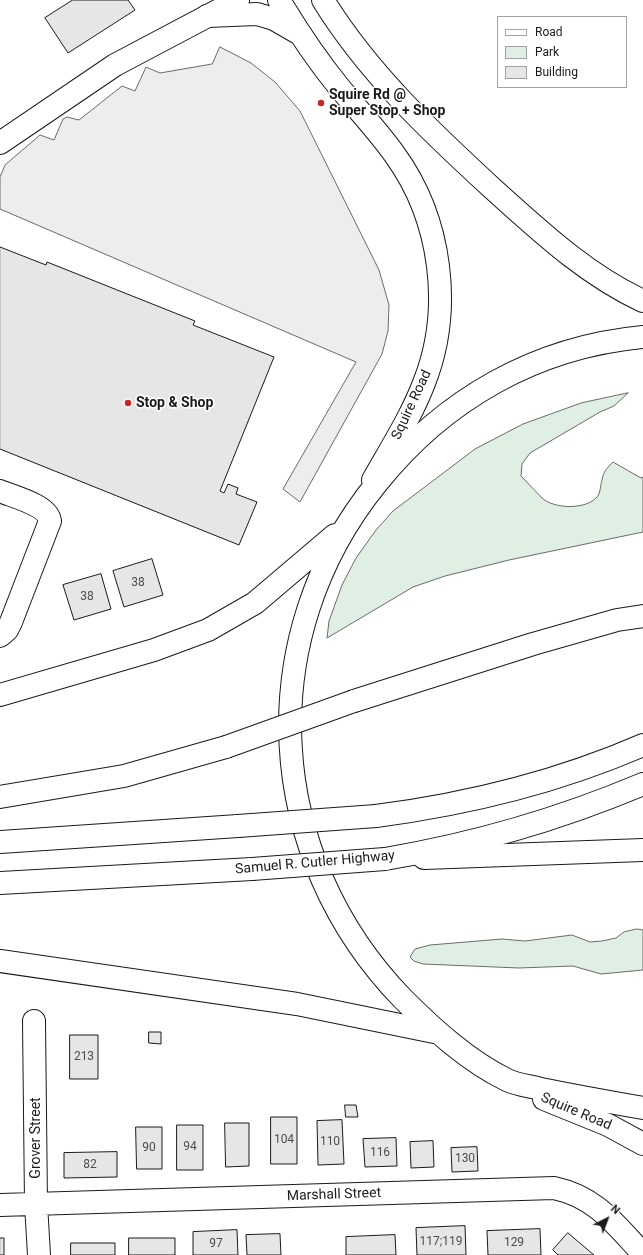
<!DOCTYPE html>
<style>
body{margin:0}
#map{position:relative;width:643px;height:1255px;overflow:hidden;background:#fff;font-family:Roboto,sans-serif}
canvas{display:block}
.legend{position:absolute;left:497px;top:16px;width:130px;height:72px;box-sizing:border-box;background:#fff;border:1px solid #a3a3a3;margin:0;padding:5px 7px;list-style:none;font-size:12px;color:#1a1a1a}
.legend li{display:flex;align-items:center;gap:8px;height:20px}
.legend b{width:20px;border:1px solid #a3a3a3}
.north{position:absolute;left:587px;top:1199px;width:40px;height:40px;-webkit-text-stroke:3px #fff;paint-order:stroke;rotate:42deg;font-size:11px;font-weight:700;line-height:16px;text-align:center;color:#1a1a1a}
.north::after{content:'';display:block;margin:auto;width:14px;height:18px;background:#1a1a1a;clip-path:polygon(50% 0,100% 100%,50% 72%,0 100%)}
</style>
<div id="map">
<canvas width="643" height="1255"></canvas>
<ul class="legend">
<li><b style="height:5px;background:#fff"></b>Road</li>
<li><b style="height:11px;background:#e0efe3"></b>Park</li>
<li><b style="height:11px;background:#e6e6e6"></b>Building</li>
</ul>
<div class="north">N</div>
</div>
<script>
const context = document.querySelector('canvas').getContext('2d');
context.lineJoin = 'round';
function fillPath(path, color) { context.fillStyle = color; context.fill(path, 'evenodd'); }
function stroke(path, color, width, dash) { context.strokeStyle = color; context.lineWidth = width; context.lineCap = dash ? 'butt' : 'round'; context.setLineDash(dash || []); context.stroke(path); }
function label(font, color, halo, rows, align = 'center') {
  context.font = font + ' Roboto,sans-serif'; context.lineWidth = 3; context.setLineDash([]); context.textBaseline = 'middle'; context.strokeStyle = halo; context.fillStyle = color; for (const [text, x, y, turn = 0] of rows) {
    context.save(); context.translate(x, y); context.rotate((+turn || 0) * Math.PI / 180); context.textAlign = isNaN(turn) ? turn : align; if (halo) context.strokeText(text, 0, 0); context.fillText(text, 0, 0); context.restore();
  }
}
const green = new Path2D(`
 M628 393 614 406 600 412 530 453 522 464 521 476C528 483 535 491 542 498 554 509 586 510 597 497 601 492 600 486 602 480 603 472 608 467 613 462L641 478 643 477V532L509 560 445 576 413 587 327 638 329 621 342 585 356 558 376 530 393 511 475 449 523 424 581 403Z
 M637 929 643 930V970L601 974 573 966 519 968 423 964 414 961 410 957 415 949 430 945 502 939 525 941 572 935 590 942 602 941 616 938 624 932Z`);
fillPath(green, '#e0efe3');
stroke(green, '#6a6a6a', 1);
const parking = new Path2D(`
 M220 47 251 63 275 82 300 111 379 270 389 305 388 331 382 354 300 502 283 489 356 362 0 209V177L5 165 40 135 54 140 63 119 67 117 79 120 122 86 135 91 146 67 160 73 212 64Z`);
fillPath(parking, '#ededed');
stroke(parking, '#6a6a6a', 1);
const building = new Path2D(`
 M73 0H128L135 10 68 53 45 18Z
 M0 247 46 265 47 262 195 321 193 325 274 357 220 491 224 493 228 484 238 488 236 494 257 502 239 545 0 449Z
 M152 559 163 595 124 607 113 571Z
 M101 574 111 609 74 620 63 585Z
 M149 1032H161V1044L149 1043Z
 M70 1035H98V1079H70Z
 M345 1105H356L358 1117H346Z
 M271 1117H297V1164H271Z
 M342 1120 344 1164 318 1165 317 1121Z
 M225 1123H249V1166L226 1167Z
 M177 1125H203V1170H177Z
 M136 1127H162V1169H137Z
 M396 1138 397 1166 365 1167 363 1139Z
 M433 1141 434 1167 411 1168 410 1142Z
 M477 1147 478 1171 452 1172 451 1148Z
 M117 1152V1177L64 1178V1153Z
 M465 1226 466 1255H417L416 1228Z
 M540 1229 541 1255H488L487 1231Z
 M237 1230 238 1255H193V1232Z
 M568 1233 594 1255H558L553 1250Z
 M280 1234 281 1255H247L246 1235Z
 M395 1235 396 1255H346V1237Z
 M0 1238H4V1255H0Z
 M129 1238H175V1255H129Z
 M71 1243H115V1255H71Z`);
fillPath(building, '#e6e6e6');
stroke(building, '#1a1a1a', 1);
const minor = new Path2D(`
 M0 143 115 65 238 0
 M0 491C14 497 48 505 50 521L11 622 7 630 0 636
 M354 701 533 644 617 620 643 616
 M0 797 124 776 226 747
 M424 858 643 850
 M34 1021 36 1204 39 1255
 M0 1205 554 1188C596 1197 615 1224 643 1254`);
const major = new Path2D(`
 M279 0C297 30 317 60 339 87 358 110 378 131 395 155 442 220 453 310 424 383 411 417 391 448 373 480
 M323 0C368 73 430 131 493 189 540 231 585 274 643 301
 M207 16 257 14 274 19 300 34`);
const highway = new Path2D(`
 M643 337C536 347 444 399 377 483 251 638 264 856 403 999 433 1029 468 1061 507 1080 517 1085 530 1086 541 1089 575 1096 609 1102 643 1108
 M0 695 154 650 208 630 255 603 335 535
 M376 816C468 804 558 782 643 745
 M0 842 238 826
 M385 859C474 844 560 819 643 784
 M0 883 252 869
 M0 961 297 1004 439 1033
 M544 1099 608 1125 643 1144`);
stroke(minor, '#1a1a1a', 24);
stroke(major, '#1a1a1a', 24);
stroke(highway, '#1a1a1a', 24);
stroke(minor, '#fff', 22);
stroke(major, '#fff', 22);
stroke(highway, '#fff', 22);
const minorBridge = new Path2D(`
 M226 747 354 701`);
const highwayBridge = new Path2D(`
 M238 826 376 816
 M252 869 385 859`);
stroke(minorBridge, '#1a1a1a', 24, []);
stroke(highwayBridge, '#1a1a1a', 24, []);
stroke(minorBridge, '#fff', 22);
stroke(highwayBridge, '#fff', 22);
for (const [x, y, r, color] of [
 [321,103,4,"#c62828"],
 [128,403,4,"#c62828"]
]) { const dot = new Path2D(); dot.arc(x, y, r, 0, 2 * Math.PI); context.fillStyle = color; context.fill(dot); stroke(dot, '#fff', 1.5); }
label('12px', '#4d4d4d', null, [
 ["38",138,583],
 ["38",87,597],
 ["213",84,1057],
 ["104",284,1140],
 ["110",330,1142],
 ["94",190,1147],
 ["90",149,1148],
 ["116",380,1153],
 ["130",465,1159],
 ["82",90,1165],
 ["117;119",441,1242],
 ["129",514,1243],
 ["97",216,1244]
]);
label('bold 14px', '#1a1a1a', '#fff', [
 ["Squire Rd @",329,95],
 ["Super Stop + Shop",329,111],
 ["Stop & Shop",136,403]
], 'left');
label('14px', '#1a1a1a', '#fff', [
 ["Squire Road",412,405,-65],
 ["Samuel R. Cutler Highway",315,863,-5],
 ["Squire Road",576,1112,23],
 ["Grover Street",36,1138,-90],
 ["Marshall Street",334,1195,-2]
]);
</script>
